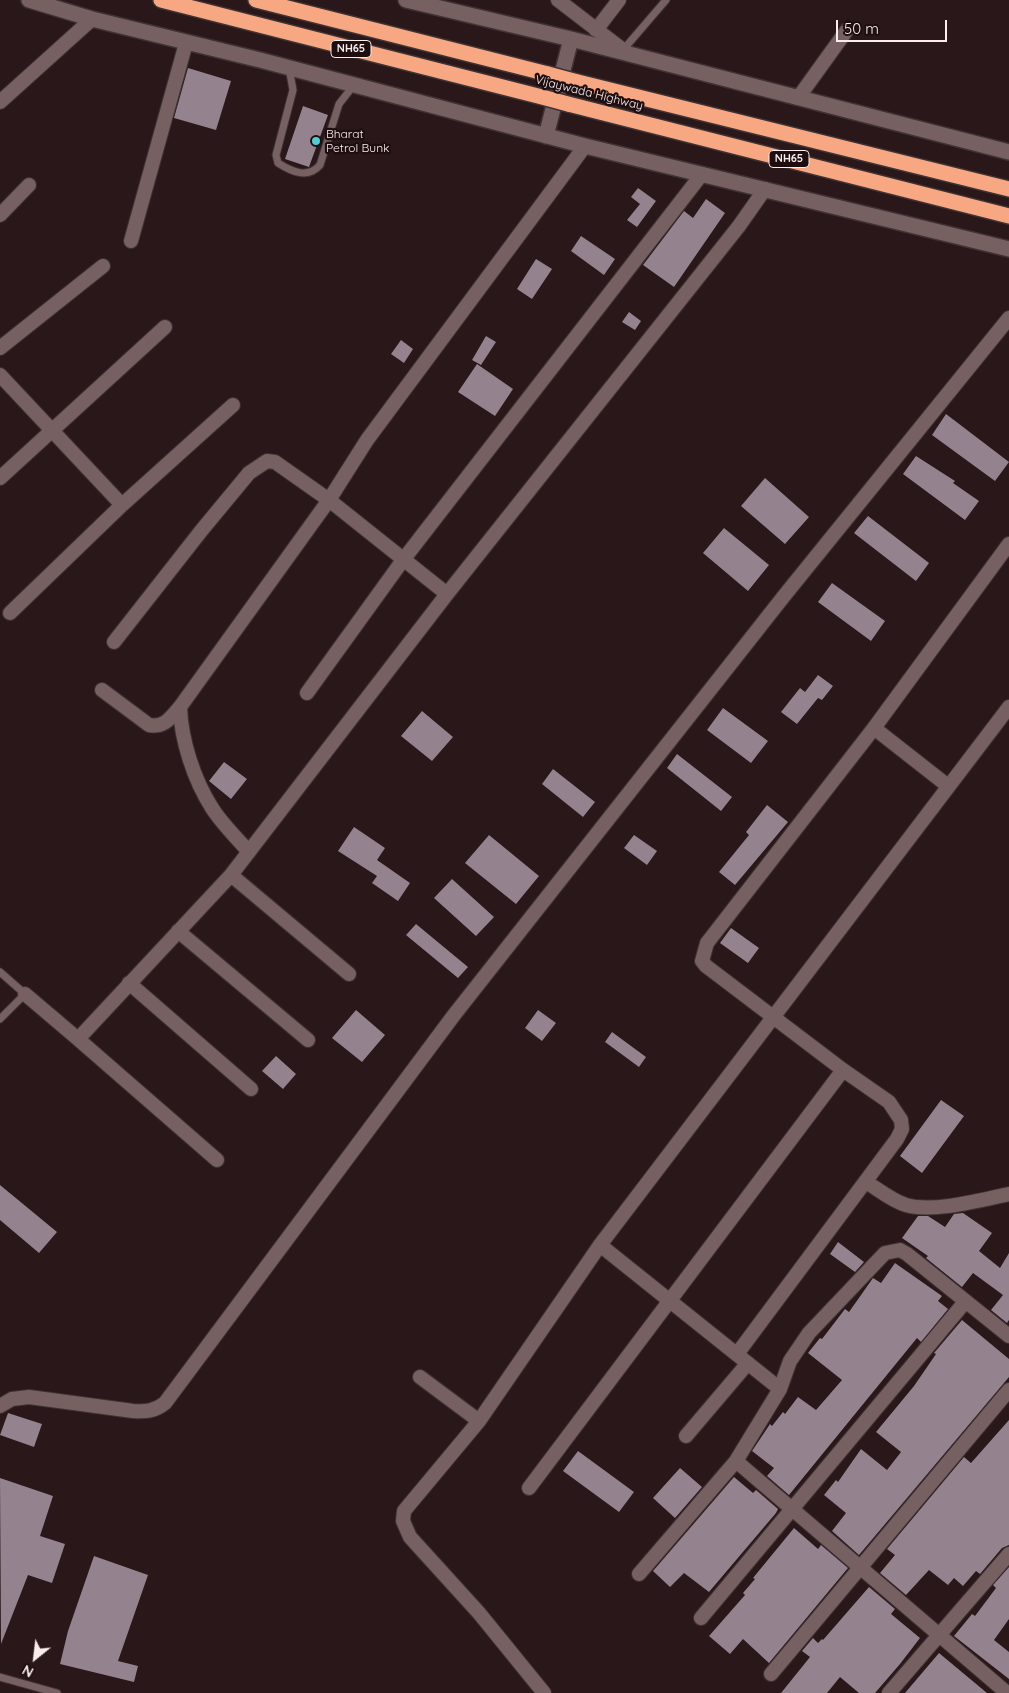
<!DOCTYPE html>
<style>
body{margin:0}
#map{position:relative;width:1009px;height:1693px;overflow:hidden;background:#291719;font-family:Quicksand,sans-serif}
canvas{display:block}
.north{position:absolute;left:10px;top:1633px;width:50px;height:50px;-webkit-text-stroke:4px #1f0e10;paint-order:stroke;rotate:209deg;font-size:14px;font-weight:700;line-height:20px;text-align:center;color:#faedee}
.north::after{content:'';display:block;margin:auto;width:18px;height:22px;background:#faedee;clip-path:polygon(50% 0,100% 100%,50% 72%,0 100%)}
.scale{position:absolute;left:836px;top:20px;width:111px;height:22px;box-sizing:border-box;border:2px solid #faedee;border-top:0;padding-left:6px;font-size:15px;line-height:18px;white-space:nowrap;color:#faedee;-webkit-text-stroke:4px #1f0e10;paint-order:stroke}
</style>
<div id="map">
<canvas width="1009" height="1693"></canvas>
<div class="north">N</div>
<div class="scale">50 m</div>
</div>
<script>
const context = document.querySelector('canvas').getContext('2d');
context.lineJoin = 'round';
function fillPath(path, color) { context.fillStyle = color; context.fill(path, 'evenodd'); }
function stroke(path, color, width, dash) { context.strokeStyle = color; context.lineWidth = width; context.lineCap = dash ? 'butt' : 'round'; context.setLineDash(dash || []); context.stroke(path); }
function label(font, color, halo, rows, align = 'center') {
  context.font = font + ' Quicksand,sans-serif'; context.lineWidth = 4.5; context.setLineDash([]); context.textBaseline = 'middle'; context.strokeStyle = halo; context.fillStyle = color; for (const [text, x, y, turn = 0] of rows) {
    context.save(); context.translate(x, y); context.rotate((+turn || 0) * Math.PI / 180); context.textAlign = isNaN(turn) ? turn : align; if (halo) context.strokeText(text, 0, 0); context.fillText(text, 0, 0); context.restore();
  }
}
fillPath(new Path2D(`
 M188 68 231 81 216 130 174 118Z
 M303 106 328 115 309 167 285 159Z
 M638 188 656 201 637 227 627 220 640 204 631 197Z
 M706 199 725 213 674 287 643 265 684 211 693 218Z
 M581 236 615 259 604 275 571 251Z
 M536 259 552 269 532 299 517 289Z
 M629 312 641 321 635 330 622 322Z
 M486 336 496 342 481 365 472 360Z
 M401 340 413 349 404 363 391 354Z
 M477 364 513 389 495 416 458 392Z
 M946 414 1009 462 995 481 932 435Z
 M916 456 955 481 953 483 979 501 965 520 903 474Z
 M765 478 809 517 785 544 741 506Z
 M868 516 929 563 916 581 854 533Z
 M724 528 769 565 748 591 703 553Z
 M832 583 885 621 871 641 818 602Z
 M818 675 833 686 822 700 818 698 797 724 781 712 800 688 805 692Z
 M723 708 768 741 751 763 707 730Z
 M422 711 453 737 432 761 401 736Z
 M677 754 732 797 721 811 667 768Z
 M224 762 247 779 231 799 209 781Z
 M553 769 595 802 583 817 542 784Z
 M767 805 788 822 735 885 719 872 749 835 746 832Z
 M354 827 385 848 377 860 410 883 398 901 372 883 377 876 338 851Z
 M489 835 539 876 516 904 465 863Z
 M634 835 657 851 647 865 624 848Z
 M452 879 494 917 476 936 434 898Z
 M416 924 468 967 458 978 406 935Z
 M731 928 759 948 748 963 720 943Z
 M356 1010 385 1035 362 1062 332 1038Z
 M538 1010 556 1023 542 1041 525 1028Z
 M612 1032 646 1057 639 1067 605 1042Z
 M276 1056 296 1074 283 1089 262 1071Z
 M941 1100 964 1116 922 1173 900 1156Z
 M0 1185 57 1232 39 1253 0 1220Z
 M963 1213 992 1233 979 1251 1000 1268 1009 1253V1320L1007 1323 991 1310 1003 1295 973 1273 962 1287 926 1258 928 1256 902 1238 918 1216H928L945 1227 954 1214Z
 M838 1242 864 1262 855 1272 830 1254Z
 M895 1263 942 1296 938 1301 948 1309 921 1342 917 1338 789 1495 767 1476 774 1468 752 1451 770 1424 772 1426 783 1412 785 1414 798 1397 816 1410 842 1380 808 1353 820 1338 822 1339 845 1309 849 1312 873 1278 881 1283Z
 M962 1320 1009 1359V1377L859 1555 832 1531 846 1513 824 1495 836 1480 838 1482 861 1449 887 1470 901 1452 876 1432 914 1386 936 1354 934 1353Z
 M8 1413 42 1424 34 1447 0 1435Z
 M1009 1420V1545L1002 1548 980 1574 976 1571 963 1586 954 1578 948 1585 929 1570 906 1595 880 1573 895 1555 887 1549 964 1457 971 1463Z
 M578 1451 634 1492 619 1512 563 1471Z
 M680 1468 702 1487 675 1518 653 1498Z
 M734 1477 753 1493 756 1490 778 1509 776 1513 709 1592 684 1573 670 1587 653 1571Z
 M0 1478 53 1496 40 1536 65 1544 52 1583 28 1575 1 1644Z
 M794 1528 818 1549 821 1545 848 1568 769 1663 743 1639 730 1654 709 1636 745 1595 743 1593 755 1579 753 1578Z
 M94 1556 148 1575 118 1661 138 1666 134 1682 60 1664 68 1631Z
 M1009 1567V1619L994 1640 1009 1652V1679L954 1636 972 1614 975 1616 996 1588 993 1585Z
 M869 1587 895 1609 891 1614 920 1638 900 1664 875 1693H859L840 1677 827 1693H781L810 1657 802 1651 813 1638 818 1643 822 1639 823 1640Z
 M939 1653 987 1693H905Z`), '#94828f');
const lane = new Path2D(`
 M623 50 666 0
 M289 68 293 90 276 155 278 163C292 172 308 179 320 165L339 104 354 85
 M0 972 25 994 0 1019
 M0 1677 57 1693`);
const street = new Path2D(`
 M558 0 627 53
 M596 30 619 0
 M798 98 847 30
 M0 102 92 19
 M0 215 29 185
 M131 241 186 43
 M0 348 103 266
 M0 375 122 505 233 405
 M0 478 165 327
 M10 613 122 505
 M114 642 201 531 249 473 267 461 275 462 329 500 447 594
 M102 690 149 725C165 728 171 717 180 707L329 500 367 440 585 146
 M307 693 403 560 702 174
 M180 707C181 740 194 780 212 808 222 824 237 838 249 852
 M874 728 948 786
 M231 875 349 974
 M178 931 308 1040
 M129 983 251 1089
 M25 994 78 1039 231 875 447 594 739 226 765 189
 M78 1039 217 1160
 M866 1182C878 1189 892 1201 906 1205 933 1213 981 1200 1009 1194
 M600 1245 780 1389
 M737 1354 897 1139 902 1129 901 1120 889 1102 843 1070 706 966 702 961 707 943 874 728 1009 544
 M420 1377 479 1421
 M0 1406 12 1399 29 1397 133 1411C146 1412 155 1411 165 1403L454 1015 784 596 1009 318
 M686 1436 748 1363
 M736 1461 1007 1693
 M529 1488 843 1070
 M639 1574 736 1461 780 1389 790 1361 809 1333 885 1253 900 1250 907 1254 1009 1336
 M701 1618 965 1302
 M771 1674 1009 1390
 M544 1693 479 1613 410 1537 403 1521 404 1511 479 1421 600 1245 1009 707
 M889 1693 1009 1554`);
const secondary = new Path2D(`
 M29 0 92 19 260 60 585 146 1009 249
 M406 0 571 39 1009 152
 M546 136 571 39`);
const highway = new Path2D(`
 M161 0 542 97
 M256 0 548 74
 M574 81 1009 189
 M568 104 1009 216`);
stroke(lane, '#3f3234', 9);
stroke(street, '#3f3234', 16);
stroke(secondary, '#3f3234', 18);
stroke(highway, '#3f3234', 18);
stroke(lane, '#766062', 7);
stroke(street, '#766062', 14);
stroke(secondary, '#766062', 15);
stroke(highway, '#f7a781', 15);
const highwayBridge = new Path2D(`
 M548 74 574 81
 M542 97 568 104`);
stroke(highwayBridge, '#3f3234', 18, []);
stroke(highwayBridge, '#f7a781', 15);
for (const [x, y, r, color] of [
 [316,141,5,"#52ccd1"]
]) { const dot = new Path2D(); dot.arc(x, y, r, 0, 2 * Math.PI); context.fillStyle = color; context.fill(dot); stroke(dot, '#1f0e10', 2); }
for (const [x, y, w] of [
 [351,49,40],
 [789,159,40]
]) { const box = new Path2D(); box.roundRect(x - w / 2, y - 8.5, w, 17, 4); context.fillStyle = '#1f0e10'; context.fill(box); stroke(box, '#faedee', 1); }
label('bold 11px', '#faedee', null, [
 ["NH65",351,49],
 ["NH65",789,159]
]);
label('12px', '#faedee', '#1f0e10', [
 ["Vijaywada Highway",589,93,14]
]);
label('12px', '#faedee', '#1f0e10', [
 ["Bharat",326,134],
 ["Petrol Bunk",326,148]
], 'left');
</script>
